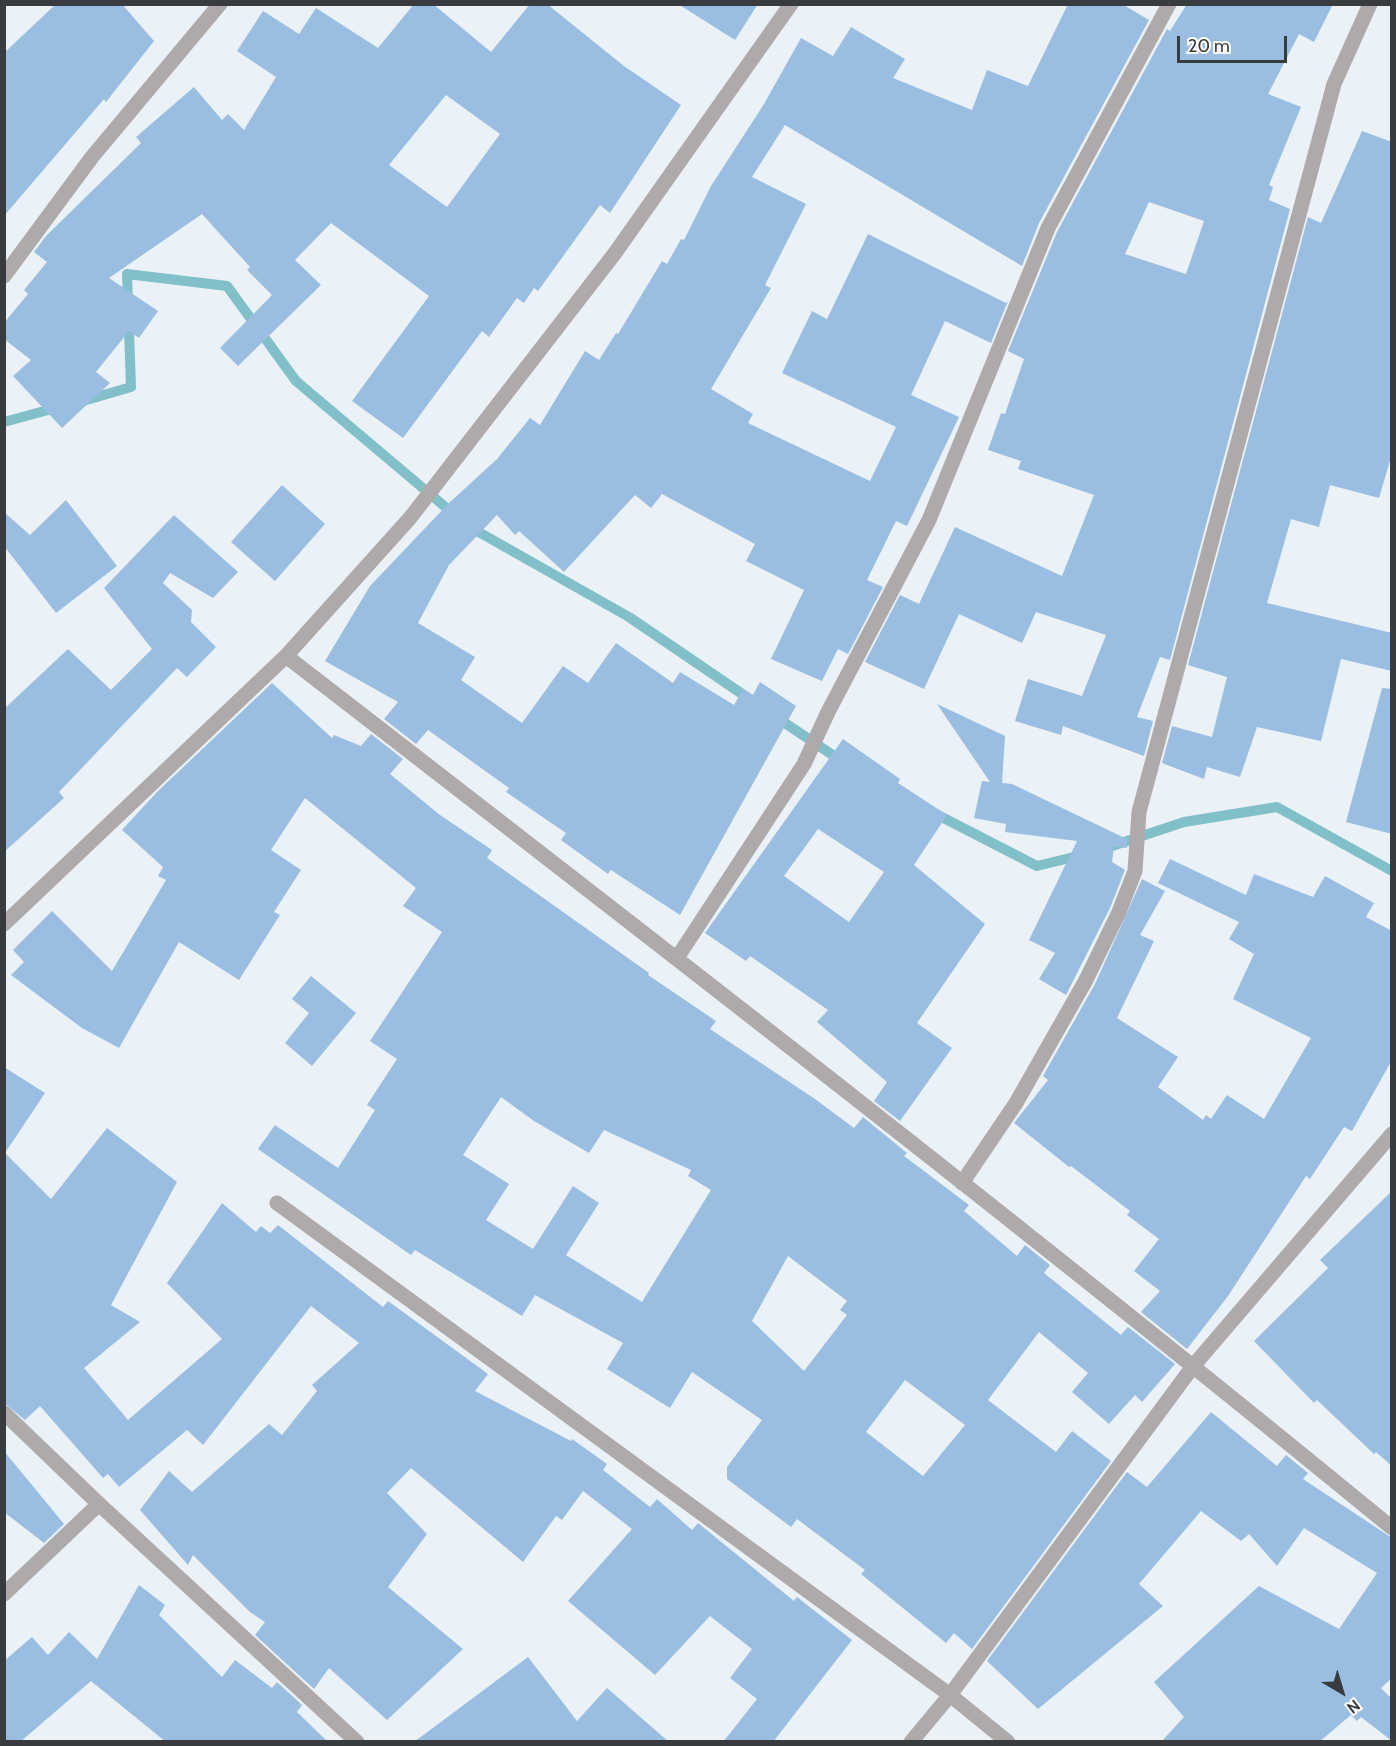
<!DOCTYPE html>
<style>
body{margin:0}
#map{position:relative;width:1396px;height:1746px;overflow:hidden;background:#eaf1f7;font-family:Cabin,sans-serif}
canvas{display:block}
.frame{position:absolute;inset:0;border:6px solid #393c3e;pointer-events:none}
.north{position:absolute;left:1312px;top:1662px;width:60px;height:60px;-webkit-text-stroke:4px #fff;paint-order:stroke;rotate:142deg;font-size:16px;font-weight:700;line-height:24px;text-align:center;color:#393c3e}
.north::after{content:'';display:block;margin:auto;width:21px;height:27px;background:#393c3e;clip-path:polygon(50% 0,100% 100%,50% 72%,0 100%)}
.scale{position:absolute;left:1177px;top:36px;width:110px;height:27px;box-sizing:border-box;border:3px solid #393c3e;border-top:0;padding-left:8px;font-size:18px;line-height:21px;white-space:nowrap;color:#393c3e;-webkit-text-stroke:4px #fff;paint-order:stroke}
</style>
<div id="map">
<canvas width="1396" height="1746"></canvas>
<div class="frame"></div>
<div class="north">N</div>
<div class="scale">20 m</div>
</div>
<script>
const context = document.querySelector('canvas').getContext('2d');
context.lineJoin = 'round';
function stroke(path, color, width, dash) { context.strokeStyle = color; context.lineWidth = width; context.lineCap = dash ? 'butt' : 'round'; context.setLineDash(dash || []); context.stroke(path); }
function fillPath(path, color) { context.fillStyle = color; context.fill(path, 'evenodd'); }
stroke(new Path2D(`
 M83 401 131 387 127 274 227 286 296 381 456 516
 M4 422 59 407
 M468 526 629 617 751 700
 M776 717 843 762
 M932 812 1037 866 1082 855
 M1100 850 1184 822 1277 807 1392 871`), '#82c0c9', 10);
fillPath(new Path2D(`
 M56 4H122L154 41 106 102 104 99 4 216V53Z
 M414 4H433L491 52 530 4H547L624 66 681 105 610 213 600 205 538 291 534 288 524 303 517 298 489 337 482 331 403 438 352 401 429 296 331 223 295 260 321 285 238 366 220 348 272 295 247 270 250 267 202 214 109 278 158 311 139 338 129 331 96 372 110 383 62 428 13 376 31 360 4 339V323L28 294 24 290 47 262 34 252 46 236 141 143 136 137 194 87 222 120 228 114 244 130 276 77 237 51 263 11 299 34 316 8 378 48ZM446 95 500 134 447 207 389 165Z
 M678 4H758L735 40Z
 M1068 4H1122L1149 20 1039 223 1022 266 785 125 752 177 806 204 765 285 771 288 711 389 753 414 748 423 870 481 896 427 782 373 812 311 827 319 868 234 1006 303 1008 301 991 343 945 321 911 395 959 417 907 526 896 521 867 580 883 587 848 654 838 649 822 681 771 659 804 590 746 561 755 544 662 494 651 508 635 495 564 572 519 531 515 535 497 515 449 565 418 623 475 657 461 680 522 723 563 666 588 683 616 643 673 683 680 672 734 705 743 689 753 695 760 682 796 706 680 915 611 870 608 874 561 840 566 833 506 792 509 788 428 730 416 744 384 719 398 702 325 661 370 586 449 503 497 459 530 418 540 425 585 351 599 360 616 333 618 334 662 261 667 264 681 239 684 240 711 186 764 104 801 38 833 56 851 27 905 59 893 78 972 110 987 70 1028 86Z
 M1187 4H1333L1314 42 1299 34 1268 94 1301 107 1269 185 1273 187 1269 200 1290 209 1170 660 1160 657 1137 717 1153 721 1144 756 1063 726 1061 735 1015 721 1028 679 1082 696 1106 635 1036 612 1022 643 959 614 924 689 865 662 900 595 919 604 955 527 1062 576 1094 495 1018 469 1021 461 988 450 1001 413 1005 414 1024 359 1008 351 1057 232 1167 29 1170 31ZM1149 202 1204 221 1186 274 1125 254Z
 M1362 131 1392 142V454L1379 498 1330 485 1319 527 1291 519 1267 603 1392 633V671L1341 659 1321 741 1257 727 1240 777 1207 767 1204 779 1162 763 1172 726 1212 737 1227 677 1188 665 1308 217 1321 223Z
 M282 485 325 524 275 581 231 542Z
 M66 500 117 566 56 613 4 546V512L30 535Z
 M174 515 238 572 213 598 170 573 163 583 192 610 191 622 216 647 187 677 177 668 59 792 64 798 4 852V709L68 649 111 690 152 649 104 588Z
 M272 683 332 738 334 735 361 746 371 734 403 759 390 774 440 815 492 850 487 858 649 973 648 975 716 1021 710 1029 815 1099 854 1128 863 1117 907 1153 904 1156 969 1205 964 1211 1017 1256 1025 1245 1050 1265 1044 1273 1121 1335 1128 1327 1175 1364 1142 1402 1135 1395 1109 1424 1072 1392 1088 1373 1039 1332 988 1400 1056 1452 1072 1431 1111 1461 972 1649 954 1633 946 1643 861 1574 865 1570 797 1519 791 1527 727 1479V1467L762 1420 692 1372 670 1408 607 1369 623 1343 535 1295 522 1316 415 1250 411 1255 258 1149 275 1125 338 1168 375 1110 367 1105 397 1059 370 1041 442 932 403 906 416 888 305 798 271 850 301 870 274 912 280 915 239 980 179 942 119 1048 82 1028 11 975 24 962 13 950 52 911 112 971 166 880 158 876 163 867 122 830 157 792ZM501 1097 534 1121 589 1153 604 1130 691 1170 688 1176 711 1190 642 1302 566 1255 599 1203 573 1186 533 1249 486 1220 509 1184 463 1155ZM788 1256 847 1301 840 1310 847 1315 804 1371 752 1321ZM905 1380 965 1425 923 1476 866 1432Z
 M1382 688 1392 689V834L1346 822Z
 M937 704 1005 736 1002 783 1012 784 1127 839V848L1114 846 1112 862 1125 870 1110 908 1066 995 1039 979 1055 953 1029 940 1077 841 1005 832 1006 824 974 818 982 781 990 782Z
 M843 739 900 779 898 783 947 815 914 865 985 924 917 1023 952 1048 900 1121 874 1101 887 1082 817 1022 828 1010 750 956 746 961 705 933ZM818 829 884 872 849 922 784 876Z
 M1170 859 1246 895 1254 874 1313 897 1325 876 1374 903 1366 917 1392 931V1060L1352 1131 1344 1127 1310 1179 1306 1176 1228 1296 1187 1349 1141 1312 1160 1291 1134 1271 1159 1239 1127 1215 1130 1211 1071 1166 1069 1167 1014 1123 1048 1080 1043 1076 1095 984 1142 879 1165 891 1140 935 1154 941 1117 1018 1178 1057 1158 1087 1203 1120 1206 1115 1211 1119 1227 1095 1264 1119 1311 1038 1233 999 1254 954 1229 939 1239 922 1158 883Z
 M311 976 356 1013 312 1066 285 1043 309 1013 292 999Z
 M4 1067 45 1093 5 1153 51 1199 107 1128 177 1182 111 1305 140 1322 84 1368 128 1420 222 1339 167 1283 222 1203 256 1232 261 1226 270 1233 278 1225 383 1307 388 1301 488 1374 475 1391 571 1441 572 1439 607 1464 603 1470 650 1507 657 1499 692 1530 698 1523 794 1601 797 1597 852 1640 773 1742H723L757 1699 730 1678 752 1649 710 1616 655 1675 568 1601 632 1529 583 1491 562 1520 556 1516 523 1562 411 1468 387 1493 427 1534 388 1587 463 1649 387 1720 329 1668 314 1689 255 1635 265 1622 250 1612 193 1555 188 1565 140 1510 169 1471 192 1492 269 1424 282 1435 317 1391 312 1385 359 1343 311 1306 203 1445 187 1430 119 1487 108 1474 103 1478 40 1406 25 1420 4 1403Z
 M1392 1191V1466L1376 1452 1374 1454 1317 1400 1314 1403 1254 1341 1328 1268 1320 1260Z
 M1211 1412 1277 1466 1286 1455 1308 1473 1303 1479 1392 1538V1678L1381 1688 1392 1699V1741L1361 1717 1357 1721 1351 1715 1319 1742H1161L1184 1717 1154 1682 1259 1586 1339 1629 1377 1573 1304 1528 1277 1566 1249 1534 1241 1541 1201 1511 1139 1584 1163 1606 1038 1709 987 1661 1127 1472 1147 1487Z
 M4 1451 64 1524 44 1543 4 1512Z
 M139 1585 165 1605 159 1615 222 1677 235 1660 272 1688 277 1682 302 1705 297 1712 328 1742H166L91 1681 20 1742H4V1661L32 1637 48 1655 69 1632 97 1659Z
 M528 1657 577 1721 607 1688 669 1742H414Z`), '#9abee2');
stroke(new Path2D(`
 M4 276 92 157 220 4
 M286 656C657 943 1029 1230 1392 1528
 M4 924 286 656 410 518 615 253 791 4
 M677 958 804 764 828 712 929 520 1048 228 1169 4
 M962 1183 1016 1103 1086 980 1119 912 1135 871 1139 812 1334 84 1370 4
 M277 1203 950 1695 1008 1742
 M4 1413 99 1504 357 1742
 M4 1594 99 1504
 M911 1742 950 1695 1194 1365 1392 1134`), '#aeaaaa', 15);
</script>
